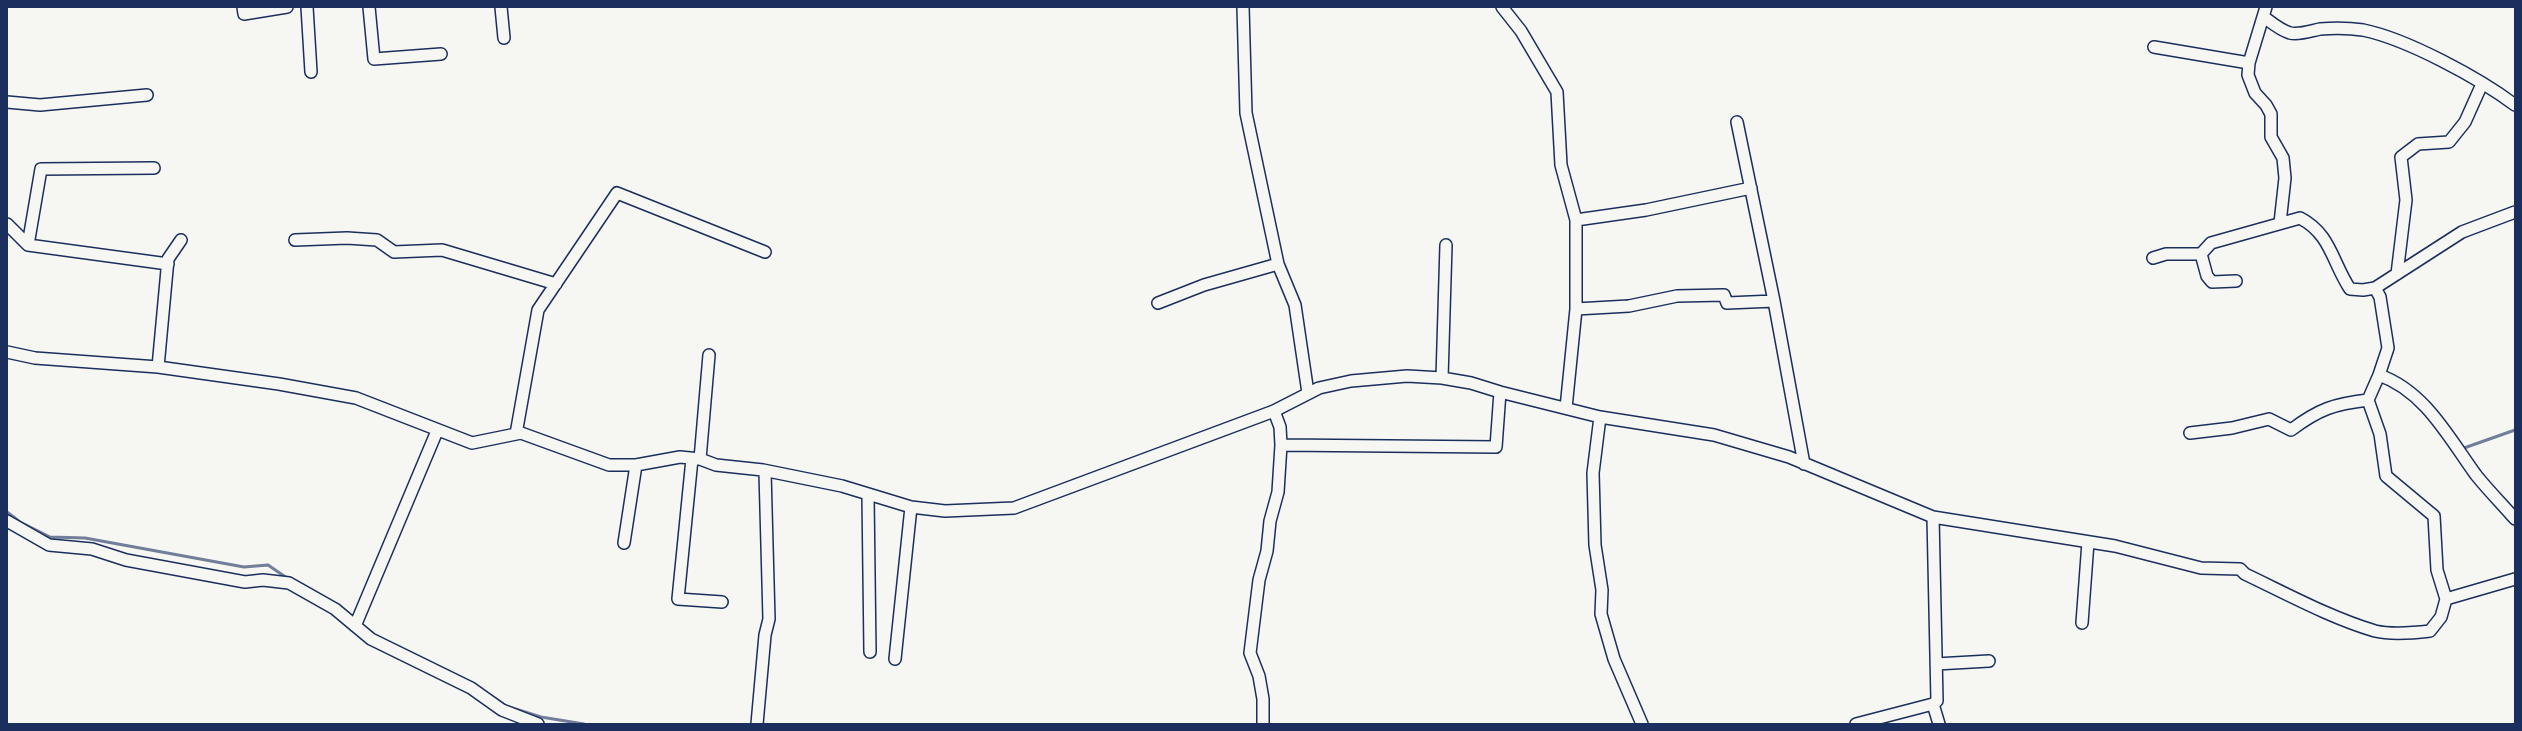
<!DOCTYPE html>
<style>
body{margin:0}
#map{position:relative;width:2522px;height:731px;overflow:hidden;background:#f6f6f2;font-family:Pangolin,sans-serif}
canvas{display:block}
.frame{position:absolute;inset:0;border:8px solid #1b2f5e;pointer-events:none}
</style>
<div id="map">
<canvas width="2522" height="731"></canvas>
<div class="frame"></div>
</div>
<script>
const context = document.querySelector('canvas').getContext('2d');
context.lineJoin = 'round';
function stroke(path, color, width, dash) { context.strokeStyle = color; context.lineWidth = width; context.lineCap = dash ? 'butt' : 'round'; context.setLineDash(dash || []); context.stroke(path); }
stroke(new Path2D(`
 M2464 448 2515 430
 M7 512 20 522 50 537 85 538 244 567 268 565 287 578
 M405 650 474 684
 M493 697 506 706 541 717 584 724`), '#717e99', 3);
const minor = new Path2D(`
 M243 7 244 14 287 7
 M307 7 311 72
 M369 7 374 59 441 54
 M501 7 504 38
 M1243 7 1246 113 1278 264 1295 305 1308 393
 M1502 7 1521 31 1557 92 1561 165 1576 220V309L1566 408
 M2266 7 2249 63 2248 75 2255 93 2266 105 2271 114V137L2283 158 2285 178 2280 223
 M2264 17C2272 23 2280 30 2290 33 2300 35 2310 31 2320 29 2333 28 2349 28 2363 30 2407 39 2479 78 2515 105
 M2154 47 2249 63
 M7 102 40 105 147 95
 M1737 122 1774 301 1804 464
 M1576 220 1646 210 1751 188
 M7 224 28 245 168 264
 M295 240 347 238 377 240 394 252 442 250 556 284
 M28 245 41 169 154 168
 M2153 258 2166 254H2201
 M2397 274 2406 200 2401 157 2418 144 2449 142 2465 122 2482 84
 M2236 281 2212 282 2207 276 2201 254 2211 243 2300 218C2331 234 2332 262 2350 289L2363 290 2375 288 2462 232 2515 212
 M2375 288 2380 297 2388 348 2379 375C2425 391 2449 438 2476 475 2488 490 2502 504 2515 519
 M1158 303 1204 285 1278 264
 M1576 309 1629 306 1677 296 1724 295 1727 303 1774 301
 M7 352 35 358 158 367 279 384 356 398 472 443 521 433 609 465H636L680 457 700 459 716 465 763 470 842 486 911 507 945 511 1014 508 1274 411 1319 388 1351 381 1407 376 1442 378 1471 383 1500 392 1600 417 1714 435 1789 457 1933 517 2115 546 2201 568 2240 569 2245 574C2287 594 2331 618 2375 631 2392 635 2413 633 2430 631L2441 617 2446 599 2515 579
 M158 367 168 259 181 240
 M1442 378 1446 245
 M2368 400 2380 434 2386 476 2434 516 2437 570 2446 599
 M1600 417 1593 473 1595 545 1602 590 1601 614 1614 659 1642 724
 M2190 433 2232 428 2269 419 2291 430C2319 409 2334 404 2368 400L2379 375
 M516 434 538 310 617 193 765 252
 M1281 445 1496 447 1500 392
 M692 459 678 599 722 602
 M700 459 709 355
 M868 496 870 652
 M1933 517 1937 701 1933 704 1939 724
 M7 521 49 545 92 549 126 560 245 582 263 580 289 583 335 609 371 639 471 688 502 710 538 724
 M624 543 636 465
 M2082 623 2088 542
 M355 626 437 431
 M895 659 911 507
 M1936 664 1989 661
 M757 724 765 635 769 619 765 472
 M1263 724V699L1259 676 1250 653 1259 580 1267 551 1270 521 1278 492 1281 445 1280 427 1274 411
 M1856 724 1933 704`);
stroke(minor, '#1b2f5e', 14);
stroke(minor, '#f6f6f2', 11);
</script>
